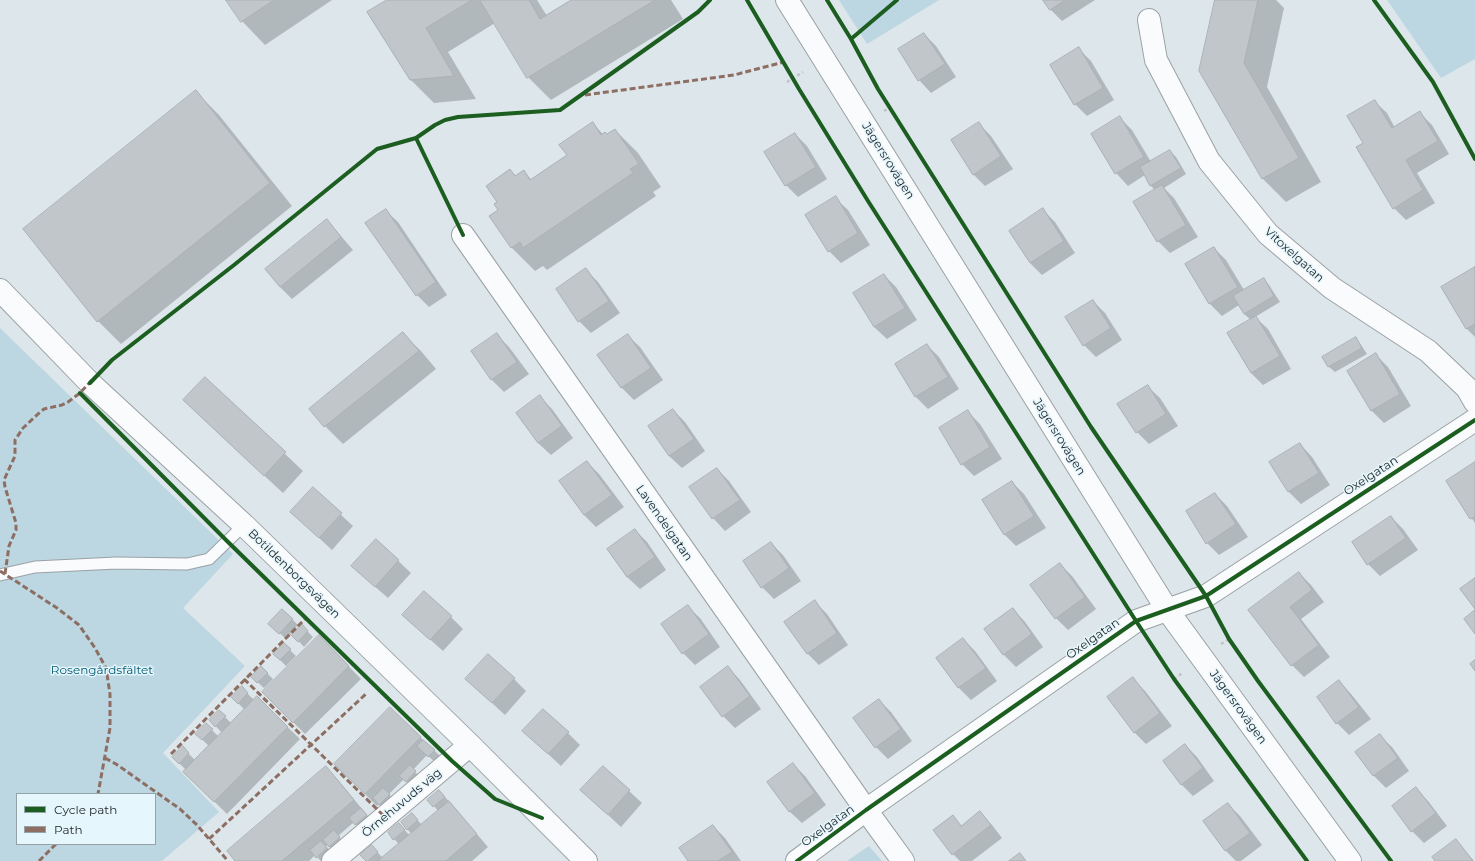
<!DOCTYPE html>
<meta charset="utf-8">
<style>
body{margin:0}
#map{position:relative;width:1475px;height:861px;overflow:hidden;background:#dde6ea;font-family:Montserrat,sans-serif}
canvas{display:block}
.legend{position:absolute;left:16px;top:793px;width:140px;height:52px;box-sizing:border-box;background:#e5f6fc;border:1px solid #95a2a7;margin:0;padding:5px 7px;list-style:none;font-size:12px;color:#1e2427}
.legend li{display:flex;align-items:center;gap:8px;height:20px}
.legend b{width:20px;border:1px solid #95a2a7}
</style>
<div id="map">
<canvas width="1475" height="861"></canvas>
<ul class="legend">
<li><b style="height:5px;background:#1b5e20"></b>Cycle path</li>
<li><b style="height:5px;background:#8d6e63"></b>Path</li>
</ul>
</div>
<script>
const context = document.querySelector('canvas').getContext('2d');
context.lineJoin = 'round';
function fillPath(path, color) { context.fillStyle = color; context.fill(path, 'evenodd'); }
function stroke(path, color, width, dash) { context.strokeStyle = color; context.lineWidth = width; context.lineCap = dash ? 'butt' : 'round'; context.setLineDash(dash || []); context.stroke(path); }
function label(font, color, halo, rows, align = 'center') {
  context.font = font + ' Montserrat,sans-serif'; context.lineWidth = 3; context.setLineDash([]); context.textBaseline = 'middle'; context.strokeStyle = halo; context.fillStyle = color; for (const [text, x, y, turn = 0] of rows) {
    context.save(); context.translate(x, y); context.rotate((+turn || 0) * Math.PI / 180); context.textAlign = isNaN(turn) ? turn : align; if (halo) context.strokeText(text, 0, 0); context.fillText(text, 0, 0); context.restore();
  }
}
fillPath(new Path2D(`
 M839 0H939L867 44Z
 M1387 0H1475V59L1441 78Z
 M0 328 233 554 183 608 245 666 163 753 219 812 162 861H0ZM17 794H155V844H17Z
 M869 846 882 861H847Z`), '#bcd7e1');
fillPath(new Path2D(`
 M227 0H332L265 45 242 21Z
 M389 0H537L547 16 573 0H671L683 19 551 100 528 77 495 23 448 52 476 99 434 103 410 79Z
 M1045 0H1095L1062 21 1050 9Z
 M1216 0H1276L1284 8 1267 87 1321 182 1286 202 1263 179 1200 70Z
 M924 34 936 46 956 77 931 93 919 80 899 50Z
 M1079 49 1091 61 1114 100 1087 116 1075 104Z
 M196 92 219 115 292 206 121 344 98 321Z
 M1374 101 1387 113 1395 128 1420 113 1432 125 1449 154 1417 173 1435 203 1406 220 1394 208 1364 143Z
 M1120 118 1132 130 1151 162 1170 151 1176 157 1186 174 1164 188 1174 198 1198 237 1170 253 1158 241 1135 202 1155 190 1151 186 1145 175 1128 186 1116 173 1093 134Z
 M592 123 603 134 607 135 615 130 638 153 661 187 653 192 656 196 547 270 543 266 535 271 512 248 490 216 499 211 498 202 510 170 516 176 523 171 532 180 568 156Z
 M979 124 991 136 1013 169 985 186 973 174Z
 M795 134 807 146 827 179 798 197 786 185Z
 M835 198 848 210 870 245 841 263 829 251Z
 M385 210 398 222 447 295 429 307 417 295Z
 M1043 210 1055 222 1075 253 1042 275 1030 263Z
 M327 220 353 250 292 299 280 287Z
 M1214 248 1226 260 1244 290 1264 279 1269 285 1280 302 1255 317 1268 329 1291 369 1263 385 1251 373 1228 333 1251 320 1244 314 1239 305 1222 316 1210 304 1186 264Z
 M1475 268V337L1467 329 1442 288Z
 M586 270 598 282 620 313 591 333 579 321Z
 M884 275 896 287 917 320 887 339 874 327Z
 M1093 301 1105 313 1122 340 1096 357 1084 345Z
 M403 334 421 351 436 369 343 444 325 426 310 409Z
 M497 335 509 347 529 374 504 392 492 380 472 352Z
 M627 335 640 347 663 380 634 400 622 388 599 355Z
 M1356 339 1361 345 1367 354 1335 372 1329 367 1324 357Z
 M927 345 939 357 959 389 928 409 916 397 896 364Z
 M1376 355 1388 367 1411 406 1384 423 1372 411 1349 371Z
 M205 378 303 471 283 493 202 418Z
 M1147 386 1160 398 1178 426 1149 444 1137 432Z
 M540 397 552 409 573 438 551 455 538 443 517 413Z
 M673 410 685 422 705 451 682 468 669 456Z
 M968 412 980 424 1002 459 974 476 962 464Z
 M1300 444 1312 457 1330 485 1301 504 1289 492 1271 463Z
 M587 462 599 474 624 507 596 527 584 515 560 482Z
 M1475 464V523L1447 481Z
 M717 469 729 481 751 512 725 531 713 518Z
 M1012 482 1024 494 1046 528 1016 546 1004 534Z
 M313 489 353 526 332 550 304 524Z
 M1215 494 1227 506 1248 537 1219 555 1207 543Z
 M1391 517 1403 529 1418 550 1380 576 1368 564Z
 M635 530 647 542 666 570 640 589 627 577 608 550Z
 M376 540 411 573 388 598 365 578Z
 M771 543 783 555 801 581 774 599 762 587Z
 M1060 564 1072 576 1096 609 1068 630 1056 618Z
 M1299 573 1311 585 1324 602 1301 619 1330 657 1304 677 1292 665 1250 610Z
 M815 602 827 614 848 645 819 665 807 653Z
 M687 606 700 618 720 647 695 665 683 653Z
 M1013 609 1025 622 1043 647 1016 667 1004 655 985 629Z
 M451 617 463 629 443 651 416 627Z
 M292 619 298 625 286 639 270 624Z
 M302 626 313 637 304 647 293 635Z
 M319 636 361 679 305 734 263 692Z
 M963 639 975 651 997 681 971 700 959 688 937 658Z
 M284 644 296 656 286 666 274 654Z
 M261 667 273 679 264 688 252 677Z
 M728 667 740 680 761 709 735 728 723 716Z
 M514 679 526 691 505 715 479 691Z
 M1133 679 1145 691 1172 726 1146 744 1134 732Z
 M1339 681 1351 694 1371 719 1349 735 1337 723Z
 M242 688 254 700 257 698 300 739 227 814 184 772 186 770 173 757 183 748 195 760 209 746 196 734 206 724 219 737 222 733 210 720 219 711 232 724 245 710 232 697Z
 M879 700 891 712 912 741 888 759 876 747Z
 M390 708 440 756 435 762 427 755 413 770 421 778 412 787 404 779 389 794 395 801 386 810 379 804 377 806 335 764Z
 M568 733 580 745 561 766 536 743Z
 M1379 735 1392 747 1409 771 1386 788 1374 776 1357 752Z
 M1185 745 1197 757 1214 781 1193 796 1181 784Z
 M793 764 805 776 826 805 802 823 789 811Z
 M603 767 642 803 621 827 594 802Z
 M326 768 338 780 372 821 362 830 354 822 338 836 345 844 335 852 328 845 326 846 333 854 325 861H321L315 855 309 861H237Z
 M1416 789 1428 801 1447 826 1424 843 1412 831Z
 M445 797 488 847 472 861H367L372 847 383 858 399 844 394 839 399 824 410 836 412 834 407 829 412 814 422 825 438 811 434 806Z
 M1228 804 1240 816 1262 845 1241 861H1236L1226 851 1204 822Z
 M980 813 992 825 1002 838 972 861H960L953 854 952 817 962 826Z
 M713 826 725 838 741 861H689Z
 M1456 841 1474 861H1436Z`), '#0003');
const building = new Path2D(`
 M226 0H274L241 22Z
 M387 0H472L426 28 454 76 410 80 367 12Z
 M480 0H529L540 19 571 0H655L527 78Z
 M1043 0H1065L1050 10Z
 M1215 0H1258L1244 63 1299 158 1262 179 1199 71Z
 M924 33 945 64 918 81 898 49Z
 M1079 47 1103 88 1074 105 1050 65Z
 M196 90 270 183 97 322 23 229Z
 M1375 100 1392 128 1420 111 1438 141 1406 160 1423 190 1393 209 1356 147 1363 143 1347 116Z
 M1120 116 1144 157 1115 174 1091 134Z
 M593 122 601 135 605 132 607 134 615 129 639 164 630 169 633 173 523 248 520 242 511 248 489 216 498 210 494 204 497 202 486 186 510 169 515 176 524 170 530 180 567 155 559 145Z
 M979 122 1001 156 973 175 951 140Z
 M795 133 816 167 785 186 764 152Z
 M1170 150 1181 168 1150 186 1140 167Z
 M1162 185 1186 225 1157 242 1133 202Z
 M836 196 858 233 828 252 805 215Z
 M1043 208 1064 241 1030 263 1009 231Z
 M386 209 436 282 416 296 365 223Z
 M327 219 341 237 280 287 265 269Z
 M1214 247 1238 287 1209 304 1185 264Z
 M1475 267V324L1466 329 1441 287Z
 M586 268 609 301 578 322 556 289Z
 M884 274 905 308 874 327 853 293Z
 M1264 278 1274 296 1244 314 1233 296Z
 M1093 300 1111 328 1083 346 1065 317Z
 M1256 316 1280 356 1251 373 1227 333Z
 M403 332 419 351 324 427 309 409Z
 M497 333 517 362 491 380 471 351Z
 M628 334 651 368 621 388 597 355Z
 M1356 337 1362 348 1328 367 1322 357Z
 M927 344 948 377 915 397 895 364Z
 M1376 353 1400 394 1371 411 1347 371Z
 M205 377 286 452 264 476 183 400Z
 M1148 385 1166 414 1136 433 1117 404Z
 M540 395 562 426 538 443 516 413Z
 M673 409 694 439 669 456 648 426Z
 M968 410 990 447 961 465 939 428Z
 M1300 443 1319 473 1288 492 1269 462Z
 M587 461 612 495 584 515 559 481Z
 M1475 462V517L1470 519 1446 481Z
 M717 468 740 500 712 519 689 487Z
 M1012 481 1034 516 1004 535 982 500Z
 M313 487 342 513 319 538 290 512Z
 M1215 493 1236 524 1206 544 1186 511Z
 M1391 516 1406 538 1367 565 1352 542Z
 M635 529 655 557 627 577 607 549Z
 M376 539 399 560 375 587 351 566Z
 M771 542 789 568 761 588 743 561Z
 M1060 563 1085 597 1055 619 1030 585Z
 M1299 572 1312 590 1290 607 1319 645 1291 666 1248 610Z
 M1475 578V609L1460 589Z
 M424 591 452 616 430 640 402 615Z
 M815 600 837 633 807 654 784 622Z
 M688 605 709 634 682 654 661 624Z
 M1013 608 1032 634 1003 655 984 629Z
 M282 609 293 619 279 634 268 624Z
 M1475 610V634L1464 619Z
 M302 624 308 631 298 642 291 635Z
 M319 635 349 666 293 723 262 692Z
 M963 638 986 668 958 688 936 658Z
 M284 643 291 649 280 660 273 654Z
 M488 654 515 678 492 703 465 679Z
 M1475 660V671L1470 664Z
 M261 666 268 673 257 683 251 677Z
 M728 666 750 696 722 717 700 687Z
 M1133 677 1160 713 1134 733 1107 697Z
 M1339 680 1359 707 1336 724 1317 697Z
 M242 686 248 693 238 704 231 697Z
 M257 696 288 727 214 802 183 772Z
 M879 699 901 729 875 748 853 718Z
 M390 707 421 737 365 794 334 764Z
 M543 709 569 732 548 754 522 731Z
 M219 710 226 716 215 727 209 720Z
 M206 723 213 729 202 740 195 734Z
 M1380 734 1398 758 1373 776 1355 752Z
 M423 740 435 750 428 757 417 746Z
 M1185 744 1203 768 1181 785 1163 761Z
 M183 746 189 753 179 764 172 757Z
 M793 763 815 793 789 812 767 782Z
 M410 765 416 771 406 782 399 776Z
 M326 766 354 800 282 861H235L227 851Z
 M603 766 630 790 608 815 580 790Z
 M1416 787 1436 813 1411 832 1392 806Z
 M383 788 390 794 379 805 373 798Z
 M439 790 445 797 433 807 427 800Z
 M449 801 477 834 446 861H378Z
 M1228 803 1250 833 1225 851 1203 821Z
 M361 808 367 815 355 825 349 818Z
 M980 811 991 825 952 855 933 830 953 815 961 826Z
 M412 813 418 820 407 830 401 822Z
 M399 823 405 830 393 840 388 832Z
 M713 825 732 852 718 861H688L679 848Z
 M334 830 340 837 329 847 323 840Z
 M1456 839 1473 861H1435L1432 857Z
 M321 841 327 848 316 858 310 850Z
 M372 845 378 852 368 861H366L360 855Z
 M1020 853 1026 861H1009Z`);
fillPath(building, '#c0c6ca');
stroke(building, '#aab0b3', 1);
const service = new Path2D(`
 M0 575 35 567 116 563 187 564 209 559 244 525`);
const minor = new Path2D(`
 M1149 20 1156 60 1209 161 1268 234 1332 288 1428 351 1467 388 1475 402
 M463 235 866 810 903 861
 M0 290 90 383 244 525 470 745 586 861
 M333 861 470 745
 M797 861 866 810 1136 621 1206 596 1475 420`);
const tertiary = new Path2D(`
 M787 0 1168 611 1350 861`);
stroke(service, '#9aa1a5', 13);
stroke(minor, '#9aa1a5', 24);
stroke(tertiary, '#9aa1a5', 24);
stroke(new Path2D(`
 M787 82 803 72
 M884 111 891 107
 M1221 644 1229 639
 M1174 679 1184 672`), '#c1c4c5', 2.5, [3, 3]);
stroke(service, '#fafbfc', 11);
stroke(minor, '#fafbfc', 22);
stroke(tertiary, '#fafbfc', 22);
stroke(new Path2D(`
 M585 95 734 75 784 62
 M0 571 57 608 79 625 95 648 106 668 110 694V728L98 794
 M5 574 9 546 16 530V523L5 487 4 480 15 456V440L23 428 38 414 44 409 62 405 68 402 80 393 92 380
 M244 679 385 817
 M171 754 306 618
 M105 758 116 764 180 809 197 825 228 861
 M209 839 367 693
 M39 861 56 844`), '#8d6e63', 3, [6, 3]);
stroke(new Path2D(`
 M747 0 799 89 868 201 1136 621 1174 679 1307 861
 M827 0 851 39 878 89 1091 427 1206 596 1229 639 1258 681 1391 861
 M1374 0 1433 82 1475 159
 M851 39 897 0
 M416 138 463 235
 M90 383 112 360 234 265 377 149 416 138 435 125 445 120 458 117 560 110 698 12 710 0
 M80 393 227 541 452 761 495 799 542 818
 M797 861 866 810 1136 621 1206 596 1475 420`), '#1b5e20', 4);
label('12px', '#1e2427', '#e5f6fc', [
 ["Jägersrovägen",888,161,58],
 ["Vitoxelgatan",1294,255,42],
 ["Jägersrovägen",1059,437,58],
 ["Oxelgatan",1371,476,-33],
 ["Lavendelgatan",664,523,55],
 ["Botildenborgsvägen",294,574,44],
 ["Oxelgatan",1093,639,-35],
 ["Jägersrovägen",1238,707,54],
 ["Örnehuvuds väg",402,803,-40],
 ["Oxelgatan",828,826,-36]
]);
label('12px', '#00586f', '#e5f6fc', [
 ["Rosengårdsfältet",102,670]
]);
</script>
